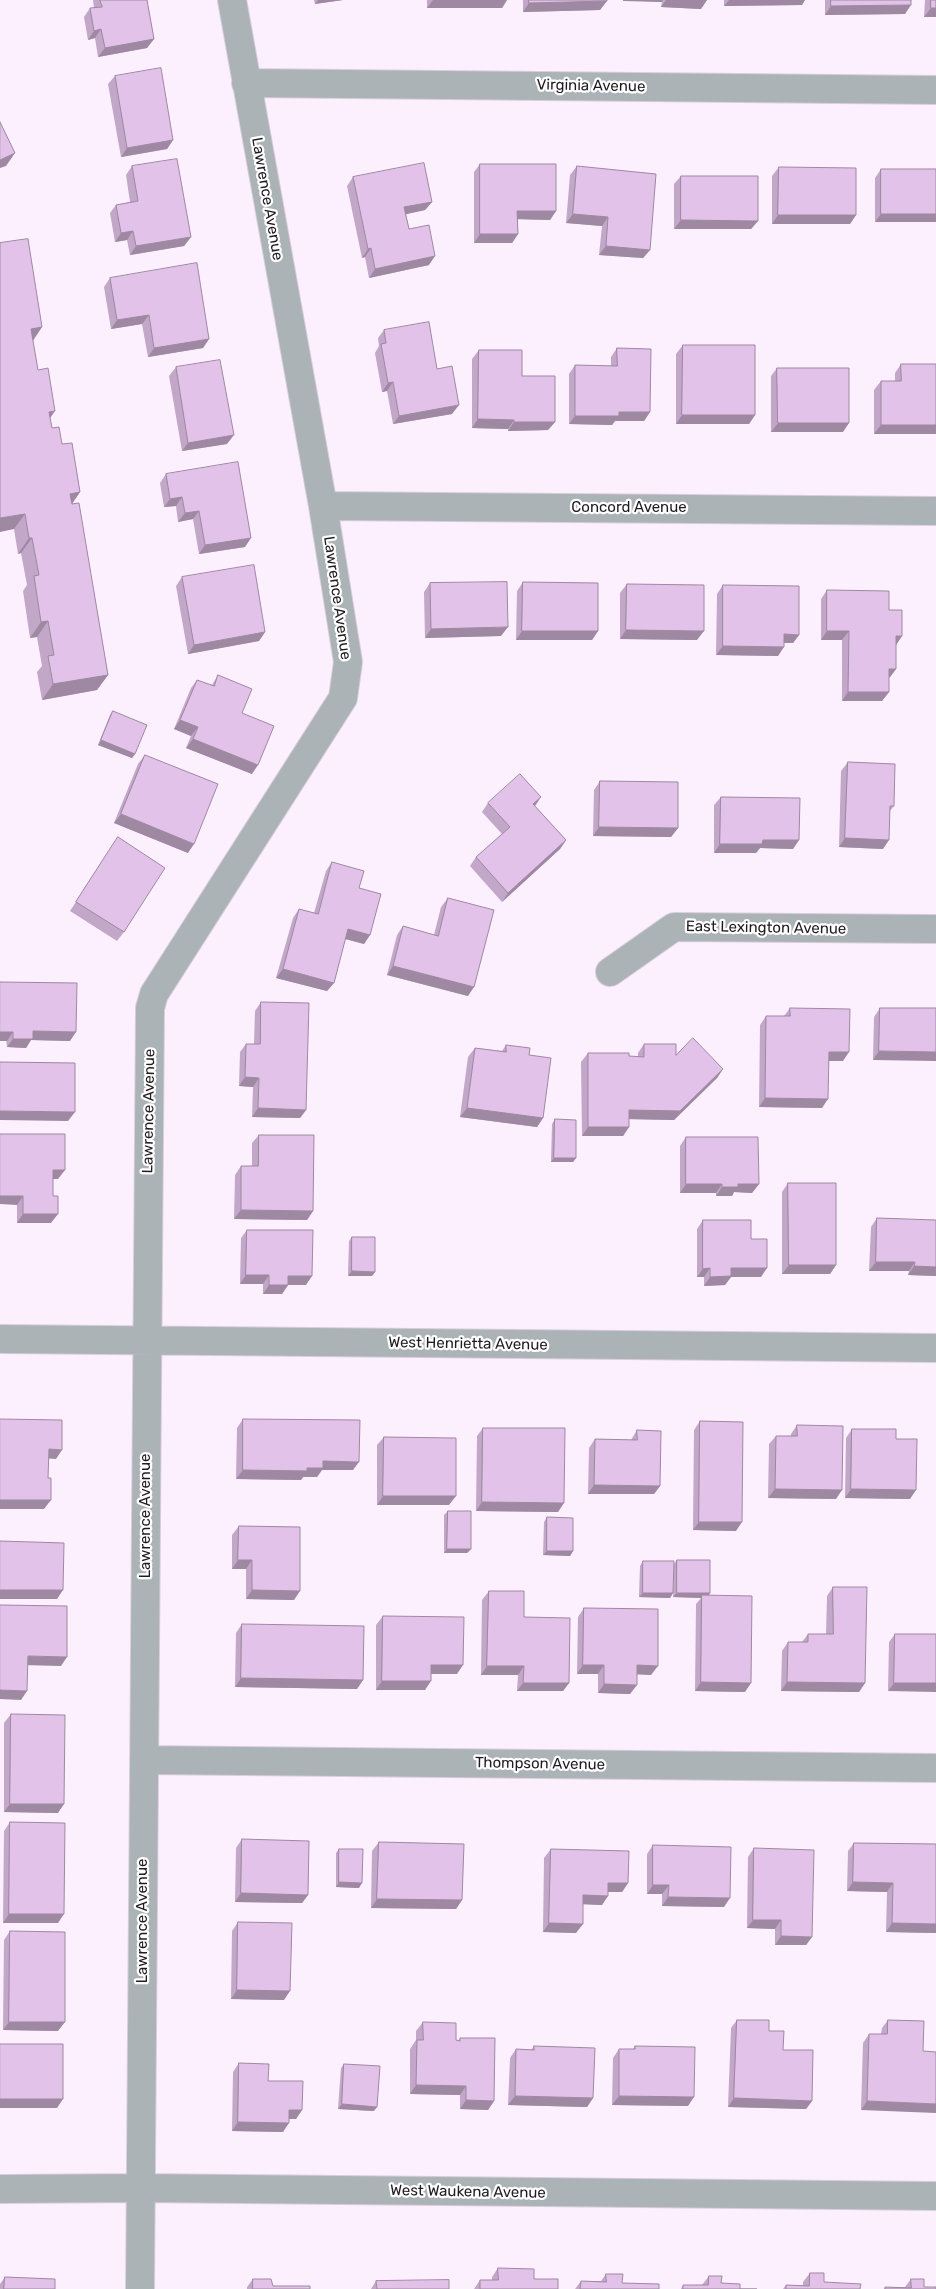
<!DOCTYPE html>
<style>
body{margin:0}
canvas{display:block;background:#fcf0ff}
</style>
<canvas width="936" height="2289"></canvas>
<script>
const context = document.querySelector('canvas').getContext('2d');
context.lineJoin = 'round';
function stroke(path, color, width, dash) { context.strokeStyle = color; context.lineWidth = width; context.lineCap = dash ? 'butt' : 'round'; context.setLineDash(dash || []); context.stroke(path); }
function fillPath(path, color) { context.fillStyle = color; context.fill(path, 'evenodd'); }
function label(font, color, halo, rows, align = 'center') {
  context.font = font + ' Rubik,sans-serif'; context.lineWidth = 4.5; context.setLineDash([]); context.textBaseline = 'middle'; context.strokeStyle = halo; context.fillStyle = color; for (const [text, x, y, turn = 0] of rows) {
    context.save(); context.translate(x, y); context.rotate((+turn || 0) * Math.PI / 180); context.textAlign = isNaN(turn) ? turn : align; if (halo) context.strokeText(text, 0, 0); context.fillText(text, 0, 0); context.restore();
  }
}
const minor = new Path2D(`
 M246 83 936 90
 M323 506 936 511
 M610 972 674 927 936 929
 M0 1339 936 1348
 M144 1760 936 1768
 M0 2189 141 2188 936 2196
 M140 2289 150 1008 154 994 343 698 348 662 323 506 232 0`);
stroke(minor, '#d9cedb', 30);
stroke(minor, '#abb3b7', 28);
fillPath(new Path2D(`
 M93 0H147L154 39 147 48 98 57 95 38 88 40 84 17 90 8H94Z
 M314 0H343L315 4Z
 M427 0H507L502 8H427Z
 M523 0H607L600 10 523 12Z
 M623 0H707L701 9 661 7 662 2Z
 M724 0H805L802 5 724 6Z
 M825 0H911L905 14 825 15Z
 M925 0H936V17H924Z
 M115 76 173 140 167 149 121 157 108 84Z
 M480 164 556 211 550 220 518 219V234L512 243H474V172Z
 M132 166 191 237 184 246 130 255 127 240 115 242 110 213 116 205 130 202 126 175Z
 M577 166 650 250 643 258 599 255 602 226 566 223 570 175Z
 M779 167 856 215 850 224H772V176Z
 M881 169H936V222H875V178Z
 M681 176 758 221 751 229H674V184Z
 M353 177 432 202 425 210 406 214 409 229 429 265 369 278 365 257 362 258 347 186Z
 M0 243 42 327 33 341 38 370 50 418 52 428 62 444 80 492 72 504 108 675 97 690 42 700 37 672 42 666 37 637 30 638 23 591 27 585 21 553 18 554 14 529Z
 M110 278 209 339 203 348 148 357 142 324 111 329 104 287Z
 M384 330 437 369 452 414 393 424 387 391 382 392 375 353 379 346 378 338Z
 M683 345 755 415 749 424H676V354Z
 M617 348 650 412 644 421H615L612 425 569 424V374L575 365 611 366V357Z
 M479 350 522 376 555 422 548 430 508 431V429L472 428V359Z
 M901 364H936V434H874V390L881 381H895V373Z
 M176 367 227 444 182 451 169 376Z
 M777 368 843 432H771V376Z
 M166 474 245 547 199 554 193 519 178 522 176 506 164 507 160 483Z
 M182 577 265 632 259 641 188 654 176 586Z
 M523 582 598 631 592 640H516L517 591Z
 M430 583 501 636 425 638 424 592Z
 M627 584 697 640 620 639V593Z
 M723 585 799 635 793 643H784L778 656 716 655 717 594Z
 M827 590 889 610 902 636 896 645V669L890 677 889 678V692L882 701H842V640H821V599Z
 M218 675 242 713 252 774 186 748 191 736 174 729 191 688 197 680 212 685Z
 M113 711 135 754 132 758 98 745 110 715Z
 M145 755 188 853 114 823 138 764Z
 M848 762 894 806 890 811 883 849 839 847 841 771Z
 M600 781 678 828 671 837 593 836 594 790Z
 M721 797 799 840 793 849 760 848 756 853H714V805Z
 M488 803 535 806 566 840 560 849 502 902 470 866 476 857 502 834 482 812Z
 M118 837 124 932 117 941 70 911Z
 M332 862 359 888 370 935 364 944 345 939 334 983 327 991 276 978 293 918 299 909 314 913 326 871Z
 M448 898 468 996 387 975 397 935 403 926 434 935 441 907Z
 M0 982 70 1041 31 1040 26 1048 7 1047Z
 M261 1002 306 1110 300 1118 252 1117 253 1087 239 1086 240 1052 246 1044H254L255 1011Z
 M790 1008 843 1061H829L822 1108 759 1107 760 1025 766 1016H784Z
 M880 1008H936L873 1060 874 1017Z
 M644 1044 723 1069 717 1078 674 1120 629 1119V1127L623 1136H582L581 1062 588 1053 638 1057V1053Z
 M506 1045 529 1055 543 1118 537 1127 460 1117 468 1057 475 1048 502 1051Z
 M555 1119 576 1158 573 1162H551L552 1124Z
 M0 1134 58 1179H53L51 1223H17V1205Z
 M259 1135 313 1211 307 1220 234 1219 235 1175 241 1166H252V1143Z
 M686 1137 759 1184 752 1193 734 1192 732 1196H716V1193H680V1146Z
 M788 1183 836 1265 830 1274H782V1192Z
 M877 1218 936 1276 908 1275 909 1271H869L871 1227Z
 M703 1220 751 1239 761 1277H731L725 1285 704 1286V1277H697V1229Z
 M247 1230 306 1285H288L282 1294H263V1284H240L241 1238Z
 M352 1237 375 1272 372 1276H348L349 1241Z
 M243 1419 353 1470H322L317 1477H303L301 1480 236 1479 237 1428Z
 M700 1421 736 1531 693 1530 694 1430Z
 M797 1425 836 1499 768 1498 769 1444 776 1436H791V1434Z
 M483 1428 558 1512 476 1511 477 1436Z
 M852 1429 896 1439 910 1499 845 1498 846 1438Z
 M637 1430 660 1486 654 1494H588L589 1448 595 1439 631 1440Z
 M384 1437 449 1505H377V1445Z
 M448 1511 471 1549 467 1553H444V1515Z
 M547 1517 573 1551 570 1556 543 1555 544 1522Z
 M239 1526 294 1600 246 1599V1569H232V1535Z
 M677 1560 710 1593 708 1595 745 1692 695 1691 696 1604 701 1598 673 1597 674 1564Z
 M643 1561 673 1593 670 1598 639 1597 640 1566Z
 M833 1587 865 1683 859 1692 781 1691 782 1651 788 1642H802L808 1634H826L827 1596Z
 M489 1591 524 1617 569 1683 563 1691H517L518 1675H481L482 1600Z
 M584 1608 651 1675 637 1674 630 1694 598 1693V1674H577L578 1617Z
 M383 1616 457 1674H431L425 1690H376V1625Z
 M242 1624 363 1680 357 1689 235 1687 236 1633Z
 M895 1634H936L888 1691 889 1642Z
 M11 1714 58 1813 4 1812V1723Z
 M10 1822 58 1923H3L4 1831Z
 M242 1839 308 1895 302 1903 235 1902 236 1848Z
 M379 1842 462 1900 456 1909 371 1908 372 1851Z
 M854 1843 936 1844V1933L886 1932 887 1892 847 1891 848 1851Z
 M653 1845 724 1907 662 1906V1894H647V1854Z
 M754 1848 812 1937 806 1945H775V1929L747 1928 748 1857Z
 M339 1849 359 1888 336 1887V1853Z
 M551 1849 628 1883 622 1892H608L602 1905 583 1904 576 1933 543 1932 544 1858Z
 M238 1922 284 2000 231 1999 232 1931Z
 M10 1931 58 2031 3 2030 4 1940Z
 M737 2020 769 2031 783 2050 812 2101 806 2109 728 2107 731 2028Z
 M888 2020 923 2051 861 2110 863 2043 869 2034H881L882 2028Z
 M423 2022 456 2040 458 2041 460 2038 494 2101 488 2110 460 2109V2095L410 2094V2049L416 2040V2031Z
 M534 2046 593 2098 587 2107 508 2105 510 2058 516 2049 531 2050Z
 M635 2046 688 2106 612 2105 613 2058 619 2049H633Z
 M239 2063 268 2081 302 2110 296 2119H289L283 2132 232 2131 233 2072Z
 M344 2064 374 2111 338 2109 341 2068Z
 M498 2268 534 2279 558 2289H474L480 2280H492V2277Z
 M810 2273 824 2282 860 2289H783L786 2285H803V2282Z
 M606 2274 622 2283 659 2289H575L581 2281H601Z
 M709 2276 721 2283 740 2289H757H681L683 2285H702Z
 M5 2277 55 2289H0V2284Z
 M253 2279 273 2286 310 2289H247V2287Z
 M911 2279 924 2287 936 2289H884L885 2287H905Z
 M376 2281 449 2289H371Z`), '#c2a7c8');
fillPath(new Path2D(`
 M318 0H343L315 4Z
 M433 0H507L502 8H427Z
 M623 0H663L662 2 623 1Z
 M666 0H707L701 9 661 7Z
 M729 0H805L802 5 724 6Z
 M607 1 600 10 523 12 529 3Z
 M911 5 905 14 825 15 831 6Z
 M931 8H936V17H924Z
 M101 29 95 38 88 40 94 31Z
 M154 39 147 48 98 57 105 48Z
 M173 140 167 149 121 157 127 148Z
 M15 153 6 166 0 168V160Z
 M432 202 425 210 398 216 404 207Z
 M517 211H556L550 220 511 219Z
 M573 214 608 217 602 226 566 223Z
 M881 214H936V222H875Z
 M778 215H856L850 224H772Z
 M681 220 758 221 751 229H674Z
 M133 231 127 240 115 242 121 233Z
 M480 234H518L512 243H474Z
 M191 237 184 246 130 255 136 246Z
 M606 246 650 250 643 258 599 255Z
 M371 248 365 257 362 258 368 249Z
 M435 256 429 265 369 278 375 269Z
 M149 315 142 324 111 329 117 320Z
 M42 327 31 343V329Z
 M209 339 203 348 148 357 154 348Z
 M393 382 387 391 382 392 388 383Z
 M459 405 452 414 393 424 399 416Z
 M55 411 44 427 49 412Z
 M619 412H650L644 421H615L612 425 569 424 575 416Z
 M682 415H755L749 424H676Z
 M478 419 514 420 508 429 472 428Z
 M514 422H555L548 430 508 431Z
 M778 423H849L843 432H771Z
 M881 425H936V434H874Z
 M234 435 227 444 182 451 188 443Z
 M80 492 69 508 70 494Z
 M182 497 176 506 164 507 170 499Z
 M199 511 193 519 178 522 185 513Z
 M25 514 14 529 0 532V518Z
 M29 538H32L21 553 18 554Z
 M251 538 245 547 199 554 205 545Z
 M48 621 37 637 30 638 41 622Z
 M508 627 501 636 425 638 431 629Z
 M626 630 704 631 697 640 620 639Z
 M522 631H598L592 640H516Z
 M827 631H849L842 640H821Z
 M265 632 259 641 188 654 194 645Z
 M784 634 799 635 793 643H778Z
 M896 636H902L896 645Z
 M723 646 784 647 778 656 716 655Z
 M889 669H896L890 677 883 678Z
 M108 675 97 690 42 700 53 684Z
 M848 692H889L882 701H842Z
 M180 720 198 727 191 736 174 729Z
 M193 739 258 765 252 774 186 748Z
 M101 740 135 754 132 758 98 745Z
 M541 797 535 806 533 804Z
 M121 814 194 844 188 853 114 823Z
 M599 827 678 828 671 837 593 836Z
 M845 838 889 840 883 849 839 847Z
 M566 840 560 849 502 902 508 893Z
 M763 840H799L793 849 760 848 756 853H714L720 844Z
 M348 929 370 935 364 944 342 938Z
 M393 966 474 987 468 996 387 975Z
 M283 969 334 983 327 991 276 978Z
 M33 1031 76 1032 70 1041 31 1040 26 1048 7 1047 13 1039Z
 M0 1032H13L7 1041H0Z
 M879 1051 936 1052V1061L873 1060Z
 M829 1052H849L843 1061H823Z
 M723 1069 717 1078 674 1120 623 1119 629 1110Z
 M245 1077 259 1078 253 1087 239 1086Z
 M765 1098 828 1099 822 1108 759 1107Z
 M258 1108 306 1110 300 1118 252 1117Z
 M467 1108 543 1118 537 1127 460 1117Z
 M0 1111 75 1112 68 1121 0 1120Z
 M588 1127H629L623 1136H582Z
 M554 1158H576L573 1162H551Z
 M53 1170H65L58 1179H47Z
 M686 1184H722L716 1193H680Z
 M738 1184H759L752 1193 734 1192 732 1196H716L722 1187Z
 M0 1196H23L17 1205 0 1204Z
 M241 1210 313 1211 307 1220 234 1219Z
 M23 1214H58L51 1223H17Z
 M876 1262H915L909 1271H869Z
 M789 1265H836L830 1274H782Z
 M914 1266 936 1267V1276L908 1275Z
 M710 1268 704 1277H697L703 1269Z
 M731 1268H767L761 1277H731L725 1285 704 1286 710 1277Z
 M352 1271 375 1272 372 1276H348Z
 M246 1275H269L263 1284H240Z
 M288 1276H312L306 1285H282Z
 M269 1285H288L282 1294H263Z
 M49 1449 62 1450 56 1459 42 1458Z
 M323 1461 359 1462 353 1470H322L317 1477H303L301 1480 236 1479 243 1470 307 1468Z
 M594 1485 660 1486 654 1494H588Z
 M775 1489 842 1490 836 1499 768 1498Z
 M851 1489 916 1490 910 1499 845 1498Z
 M383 1496H456L449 1505H377Z
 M0 1500H51L44 1509H0Z
 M482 1502 564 1503 558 1512 476 1511Z
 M699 1522H742L736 1531 693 1530Z
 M447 1549H471L467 1553H444Z
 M547 1551H573L570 1556 543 1555Z
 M238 1560H252L246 1569H232Z
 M0 1590H63L57 1599H0Z
 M252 1590 300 1591 294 1600 246 1599Z
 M643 1593H673L670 1598 639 1597Z
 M677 1593H710L707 1598 702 1595 701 1598 673 1597Z
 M28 1656 67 1657 61 1666 21 1665Z
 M431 1665H463L457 1674H425Z
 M583 1665H604L598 1674H577Z
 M637 1665 658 1666 651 1675 631 1674Z
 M487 1666H524L518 1675H481Z
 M241 1678 363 1680 357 1689 235 1687Z
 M382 1681H431L425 1690H376Z
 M701 1682 751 1683 745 1692 695 1691Z
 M787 1682 865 1683 859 1692 781 1691Z
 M523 1683H569L563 1691H517Z
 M894 1683H936V1692L888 1691Z
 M604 1684 637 1685 630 1694 598 1693Z
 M0 1690 27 1691 21 1700 0 1699Z
 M10 1804H64L58 1813 4 1812Z
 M339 1882 362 1883 359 1888 336 1887Z
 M853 1882 893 1883 887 1892 847 1891Z
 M608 1883H628L622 1892H602Z
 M653 1885H669L662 1894H647Z
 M241 1893 308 1895 302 1903 235 1902Z
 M583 1895 608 1896 602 1905 577 1904Z
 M668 1897 730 1898 724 1907 662 1906Z
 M377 1899 462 1900 456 1909 371 1908Z
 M9 1914H64L58 1923H3Z
 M753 1920H781L775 1929 747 1928Z
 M549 1923 583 1924 576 1933 543 1932Z
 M892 1923 936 1924V1933L886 1932Z
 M781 1936 812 1937 806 1945H775Z
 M237 1990 290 1991 284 2000 231 1999Z
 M9 2022H65L58 2031 3 2030Z
 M416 2085 466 2086 460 2095 410 2094Z
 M515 2096 593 2098 587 2107 508 2105Z
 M619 2096 694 2097 688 2106 612 2105Z
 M734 2098 812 2101 806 2109 728 2107Z
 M0 2099H63L57 2108H0Z
 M466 2100 494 2101 488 2110 460 2109Z
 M867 2101 936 2104V2113L861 2110Z
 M342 2104 377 2107 374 2111 338 2109Z
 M289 2110H302L296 2119H283Z
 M238 2122 289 2123 283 2132 232 2131Z`), '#9e88a2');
const building = new Path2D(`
 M100 0H147L154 39 105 48 101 29 94 31 90 8 102 7Z
 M529 0H607V1L529 3Z
 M831 0H911V5L831 6Z
 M931 0H936V8H931Z
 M161 68 173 140 127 148 115 76Z
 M0 122 15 153 0 160Z
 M177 159 191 237 136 246 133 231 121 233 116 205 138 201 132 166Z
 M424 163 432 202 404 207 409 229 429 225 435 256 375 269 371 248 368 249 353 177Z
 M480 164H556V211H517L518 234H480Z
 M577 166 656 174 650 250 606 246 608 217 573 214Z
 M779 167 856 168V215H778Z
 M881 169H936V214H881Z
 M681 176H758V221L681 220Z
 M28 239 42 327 31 329 38 370 48 368 55 411 49 412 52 428 59 427 62 444 72 443 80 492 70 494 72 504 79 503 108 675 53 684 48 656 54 655 48 621 41 622 34 576 39 575 32 538H29L25 514 0 518V243Z
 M197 263 209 339 154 348 149 315 117 320 110 278Z
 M429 322 437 369 452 366 459 405 399 416 393 382 388 383 381 344 386 343 384 330Z
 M683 345H755V415H682Z
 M617 348 651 349 650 412H619V416H575V365L617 366Z
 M479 350H522V376H555V422H514V420L478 419Z
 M220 360 234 435 188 443 176 367Z
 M901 364H936V425H881V381H901Z
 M777 368H849V423H778Z
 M238 462 251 538 205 545 199 511 185 513 182 497 170 499 166 474Z
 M254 565 265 632 194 645 182 577Z
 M507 582 508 627 431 629 430 583Z
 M523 582 598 583V631H522Z
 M627 584 704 585V631L626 630Z
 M723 585 799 586V635L784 634V647L723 646Z
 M827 590 889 591V610H902V636H896V669H889V692H848L849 631H827Z
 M218 675 252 689 242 713 274 726 258 765 193 739 198 727 180 720 197 680 214 686Z
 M113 711 147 725 135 754 101 740Z
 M145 755 218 784 194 844 121 814Z
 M848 762 895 764 894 806H890L889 840 845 838Z
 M520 774 541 797 533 804 566 840 508 893 476 857 510 827 488 803Z
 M600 781 678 782V828L599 827Z
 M721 797 800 798 799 840H763L762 844H720Z
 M118 837 165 868 124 932 76 902Z
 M332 862 364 871 359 888 381 894 370 935 348 929 334 983 283 969 299 909 318 914Z
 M448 898 494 910 474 987 393 966 403 926 438 936Z
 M0 982 77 983 76 1032 33 1031V1039H13V1032H0Z
 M261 1002 309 1003 306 1110 258 1108 259 1078 245 1077 246 1044H260Z
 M790 1008 850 1009 849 1052H829L828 1099 765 1098 766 1016H790Z
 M880 1008H936V1052L879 1051Z
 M693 1038 723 1069 680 1111 629 1110V1127H588V1053H629V1056L644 1057V1044H676V1055Z
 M506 1045 530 1048 529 1055 551 1058 543 1118 467 1108 475 1048 506 1052Z
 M0 1062 75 1063V1112L0 1111Z
 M555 1119 576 1120V1158H554Z
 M0 1134H65V1170H53V1196H58V1214H23V1196H0Z
 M259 1135H314L313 1211 241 1210V1166H258Z
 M686 1137H758L759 1184H738V1187H722V1184H686Z
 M788 1183H836V1265H789Z
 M877 1218 936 1220V1267L914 1266 915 1262H876Z
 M703 1220H751V1239H767V1268H731V1276L710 1277V1268L703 1269Z
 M247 1230H313L312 1276H288V1285H269V1275H246Z
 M352 1237H375V1272L352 1271Z
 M0 1419 62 1420V1450L49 1449 48 1478H51V1500H0Z
 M243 1419 360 1420 359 1462 323 1461V1468H307V1471L243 1470Z
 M700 1421 743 1422 742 1522H699Z
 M797 1425 843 1426 842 1490 775 1489 776 1436H797Z
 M483 1428H565L564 1503 482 1502Z
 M852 1429H896V1439H917L916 1490 851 1489Z
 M637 1430 661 1431 660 1486 594 1485 595 1439 637 1440Z
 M384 1437 456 1438V1496H383Z
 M448 1511H471V1549H447Z
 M547 1517 573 1518V1551H547Z
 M239 1526 300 1527V1591L252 1590V1560H238Z
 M0 1541 64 1543 63 1590H0Z
 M677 1560H710V1593H677Z
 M643 1561H674L673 1593H643Z
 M833 1587H867L865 1683 787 1682 788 1642H808V1634H833Z
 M489 1591H524V1617L570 1618 569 1683H523L524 1666H487Z
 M702 1595 752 1596 751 1683 701 1682Z
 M0 1605 67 1606V1657L28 1656 27 1691 0 1690Z
 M584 1608 658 1609V1666L637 1665V1685L604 1684V1665H583Z
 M383 1616 464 1617 463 1665H431V1681H382Z
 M242 1624 364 1626 363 1680 241 1678Z
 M895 1634H936V1683H894Z
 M11 1714 65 1715 64 1804H10Z
 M10 1822 65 1823 64 1914H9Z
 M242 1839 309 1841 308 1895 241 1893Z
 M379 1842 464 1844 462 1900 377 1899Z
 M854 1843 936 1844V1924L892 1923 893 1883 853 1882Z
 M653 1845 731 1847 730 1898 668 1897 669 1885H653Z
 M754 1848 814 1850 812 1937 781 1936V1920H753Z
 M339 1849H363L362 1883 339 1882Z
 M551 1849 629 1851 628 1883H608V1896L583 1895V1924L549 1923Z
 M238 1922 292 1923 290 1991 237 1990Z
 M10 1931 65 1932V2022H9Z
 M737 2020H769V2031H784L783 2050H813L812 2101 734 2098Z
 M888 2020 924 2021 923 2051 936 2052V2104L867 2101 869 2034H887Z
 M423 2022 456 2023V2040L460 2041V2038H495L494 2101 466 2100V2086L416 2085 417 2040H423Z
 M0 2044H63V2099H0Z
 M534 2046 595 2048 593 2098 515 2096 516 2049 534 2050Z
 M635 2046 695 2047 694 2097 619 2096V2049H635Z
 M239 2063 269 2064 268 2081H303L302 2110H289V2123L238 2122Z
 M344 2064 380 2066 377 2107 342 2104Z
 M498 2268 534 2269V2279H558V2289H480V2280H498Z
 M810 2273H824V2282L861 2284 860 2289H786V2285L809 2286Z
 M606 2274H623L622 2283 659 2284V2289H580L581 2281 606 2282Z
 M709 2276H722L721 2283 740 2284V2289H757H683V2285H708Z
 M5 2277 55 2279V2289H4Z
 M253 2279H271L273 2286H310V2289H253Z
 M911 2279H924V2287H936V2289H885V2287L911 2288Z
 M449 2280V2289H377L376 2281Z`);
fillPath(building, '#e2c2e8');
stroke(building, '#9e88a2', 1);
label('15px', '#201b21', '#fff', [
 ["Virginia Avenue",591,86,1],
 ["Lawrence Avenue",267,199,80],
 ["Concord Avenue",629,508],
 ["Lawrence Avenue",337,598,82],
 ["East Lexington Avenue",766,928,1],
 ["Lawrence Avenue",149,1111,-89],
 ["West Henrietta Avenue",468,1344,1],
 ["Lawrence Avenue",146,1516,-90],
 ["Thompson Avenue",540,1764,1],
 ["Lawrence Avenue",143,1921,-90],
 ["West Waukena Avenue",468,2192,1]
]);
</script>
